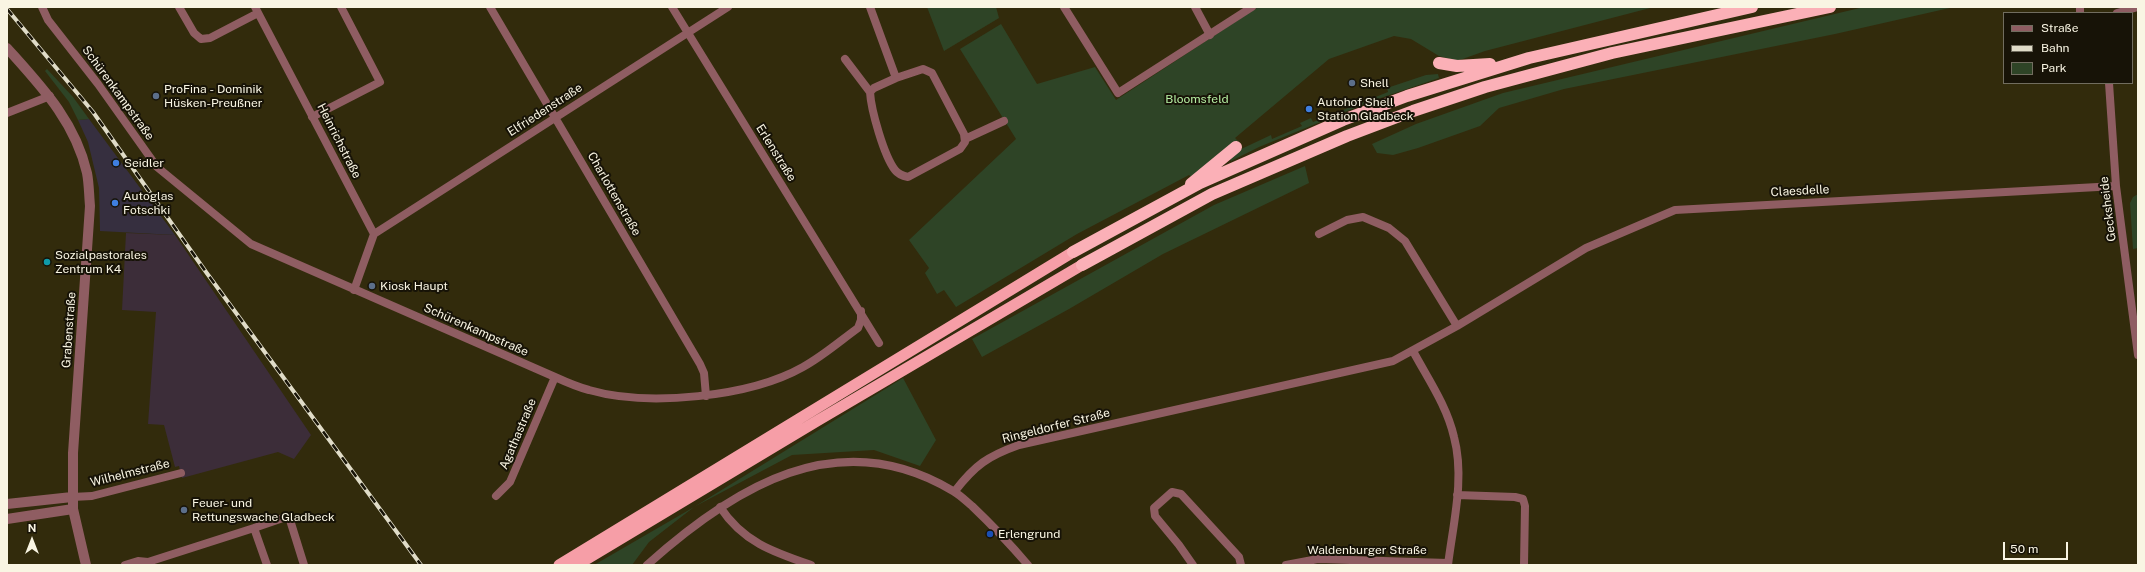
<!DOCTYPE html>
<meta charset="utf-8">
<style>
body{margin:0}
#map{position:relative;width:2145px;height:572px;overflow:hidden;background:#322b0c;font-family:"Public Sans",sans-serif}
canvas{display:block}
.frame{position:absolute;inset:0;border:8px solid #f9f5e3;pointer-events:none}
.legend{position:absolute;left:2003px;top:12px;width:130px;height:72px;box-sizing:border-box;background:#171307;border:1px solid #716d5f;margin:0;padding:5px 7px;list-style:none;font-size:12px;color:#f9f5e3}
.legend li{display:flex;align-items:center;gap:8px;height:20px}
.legend b{width:20px;border:1px solid #716d5f}
.north{position:absolute;left:12px;top:520px;width:40px;height:40px;-webkit-text-stroke:3px #171307;paint-order:stroke;rotate:0deg;font-size:11px;font-weight:700;line-height:16px;text-align:center;color:#f9f5e3}
.north::after{content:'';display:block;margin:auto;width:14px;height:18px;background:#f9f5e3;clip-path:polygon(50% 0,100% 100%,50% 72%,0 100%)}
.scale{position:absolute;left:2003px;top:542px;width:65px;height:18px;box-sizing:border-box;border:2px solid #f9f5e3;border-top:0;padding-left:5px;font-size:12px;line-height:14px;white-space:nowrap;color:#f9f5e3;-webkit-text-stroke:3px #171307;paint-order:stroke}
</style>
<div id="map">
<canvas width="2145" height="572"></canvas>
<div class="frame"></div>
<ul class="legend">
<li><b style="height:5px;background:#8f5d62"></b>Straße</li>
<li><b style="height:5px;background:#e0dcc8"></b>Bahn</li>
<li><b style="height:11px;background:#2e4426"></b>Park</li>
</ul>
<div class="north">N</div>
<div class="scale">50 m</div>
</div>
<script>
const context = document.querySelector('canvas').getContext('2d');
context.lineJoin = 'round';
function fillPath(path, color) { context.fillStyle = color; context.fill(path, 'evenodd'); }
function stroke(path, color, width, dash) { context.strokeStyle = color; context.lineWidth = width; context.lineCap = dash ? 'butt' : 'round'; context.setLineDash(dash || []); context.stroke(path); }
function label(font, color, halo, rows, align = 'center') {
  context.font = font + ' "Public Sans",sans-serif'; context.lineWidth = 4; context.setLineDash([]); context.textBaseline = 'middle'; context.strokeStyle = halo; context.fillStyle = color; for (const [text, x, y, turn = 0] of rows) {
    context.save(); context.translate(x, y); context.rotate((+turn || 0) * Math.PI / 180); context.textAlign = isNaN(turn) ? turn : align; if (halo) context.strokeText(text, 0, 0); context.fillText(text, 0, 0); context.restore();
  }
}
fillPath(new Path2D(`
 M89 119 175 235 100 231 99 188 88 142 78 120Z`), '#362f3f');
fillPath(new Path2D(`
 M126 233 175 235 311 435 294 459 278 452 182 478 179 466 175 467 164 425 148 424 156 312 122 310Z`), '#3c2d39');
fillPath(new Path2D(`
 M927 7H996L999 18 944 51Z
 M1258 7H1654L1485 51 1457 61 1439 56 1411 39 1394 36 1329 59 1235 138 1238 141 1193 178 1189 175 1077 234 956 307 944 290 937 294 925 273 929 268 909 240 1016 139 960 49 1001 24 1037 84 1095 67 1116 100Z
 M1864 7H1954L1835 34 1564 89 1499 108 1480 126 1418 148 1393 155 1377 153 1372 144 1416 124 1503 93Z
 M47 69 73 97 89 119 78 120 69 102 45 71Z
 M1438 74 1439 78 1372 101 1259 147 1231 161 1230 159 1237 151 1271 135 1272 139 1302 126 1300 123 1311 118 1313 122 1388 92 1387 88 1426 75Z
 M1305 166 1309 183 1163 254 1069 309 982 357 972 339 1214 205Z
 M2138 194V248L2133 249 2130 203 2133 197Z
 M903 378 936 440 920 466 874 450 792 455 694 507 649 542 632 565H594L694 507Z`), '#2e4426');
stroke(new Path2D(`
 M42 7 48 20 98 84 157 167 251 244 555 377C566 382 577 387 589 390 648 407 750 397 803 367 823 356 840 341 858 328L861 320V311
 M179 7 194 33 201 39 210 38 258 13
 M255 7 374 234 354 290
 M490 7 700 364 704 373 706 396
 M672 7 879 343
 M870 7 896 78 923 69 932 73 964 134 965 142 960 149 908 177C903 176 898 174 895 170 884 156 871 110 870 92L874 88 896 78
 M1064 7 1118 93 1252 7
 M1195 7 1210 35
 M2080 13V7
 M2117 13 2138 7
 M845 59 870 92
 M2109 83 2116 186 2138 355
 M7 113 50 96
 M312 117 380 82 341 7
 M965 139 1004 121
 M374 234 728 7
 M1319 234 1347 220 1363 217 1389 228 1405 241 1457 326
 M1413 351C1428 379 1447 406 1454 437 1465 478 1453 524 1448 565
 M955 491C975 465 988 456 1019 445L1393 361 1457 326 1586 248 1675 210 2116 186
 M1457 495 1515 497 1523 499 1525 506 1524 565
 M496 496 510 482 555 377
 M72 497 92 496 181 473
 M720 507C743 542 773 552 811 565
 M254 528 286 517 290 520 304 565
 M125 565 138 561 148 562
 M149 565 148 562 254 528 267 565
 M647 565C734 487 838 422 953 491 960 495 966 501 972 506 992 525 1010 544 1028 565
 M1193 565 1179 545 1155 516 1154 508 1172 492 1181 494 1239 557 1241 565
 M1286 565 1318 559 1448 563`), '#8f5d62', 8);
stroke(new Path2D(`
 M7 48C41 86 75 121 87 173 89 183 89 195 90 206L73 453V509L86 565
 M7 504 72 497
 M7 519 73 509`), '#8f5d62', 10);
stroke(new Path2D(`
 M559 565 1073 252
 M577 565 817 421 1082 265`), '#f69ea7', 11);
stroke(new Path2D(`
 M1439 63 1457 66 1490 64
 M1191 184 1236 147
 M1073 252 1200 183 1343 120 1407 96 1529 58 1752 7
 M1082 265 1212 194 1347 136 1413 111 1485 87 1612 53 1830 7`), '#fbb0b7', 12);
const rail = new Path2D(`
 M7 9 93 112 206 272 421 565`);
stroke(rail, '#e0dcc8', 4);
stroke(rail, '#171307', 2.5, [8]);
for (const [x, y, r, color] of [
 [1352,83,4,"#5c6f8a"],
 [156,96,4,"#5c6f8a"],
 [1309,109,4,"#3f7fe0"],
 [116,163,4,"#3f7fe0"],
 [115,203,4,"#3f7fe0"],
 [47,262,4,"#0f9aa8"],
 [372,286,4,"#5c6f8a"],
 [184,510,4,"#5c6f8a"],
 [990,534,4,"#1a4fb4"]
]) { const dot = new Path2D(); dot.arc(x, y, r, 0, 2 * Math.PI); context.fillStyle = color; context.fill(dot); stroke(dot, '#171307', 1.5); }
label('12px', '#f9f5e3', '#171307', [
 ["Shell",1360,83],
 ["ProFina - Dominik",164,89],
 ["Hüsken-Preußner",164,103],
 ["Autohof Shell",1317,102],
 ["Station Gladbeck",1317,116],
 ["Seidler",124,163],
 ["Autoglas",123,196],
 ["Fotschki",123,210],
 ["Sozialpastorales",55,255],
 ["Zentrum K4",55,269],
 ["Kiosk Haupt",380,286],
 ["Feuer- und",192,503],
 ["Rettungswache Gladbeck",192,517],
 ["Erlengrund",998,534]
], 'left');
label('12px', '#f9f5e3', '#171307', [
 ["Schürenkampstraße",118,93,54],
 ["Elfriedenstraße",545,110,-33],
 ["Heinrichstraße",339,141,63],
 ["Erlenstraße",776,153,58],
 ["Claesdelle",1800,191,-3],
 ["Charlottenstraße",614,194,60],
 ["Gecksheide",2108,209,-97],
 ["Grabenstraße",69,330,-86],
 ["Schürenkampstraße",476,330,24],
 ["Ringeldorfer Straße",1056,426,-14],
 ["Agathastraße",518,434,-67],
 ["Wilhelmstraße",130,473,-14],
 ["Waldenburger Straße",1367,550]
]);
label('12px', '#b5eea2', '#171307', [
 ["Bloomsfeld",1197,99]
]);
</script>
